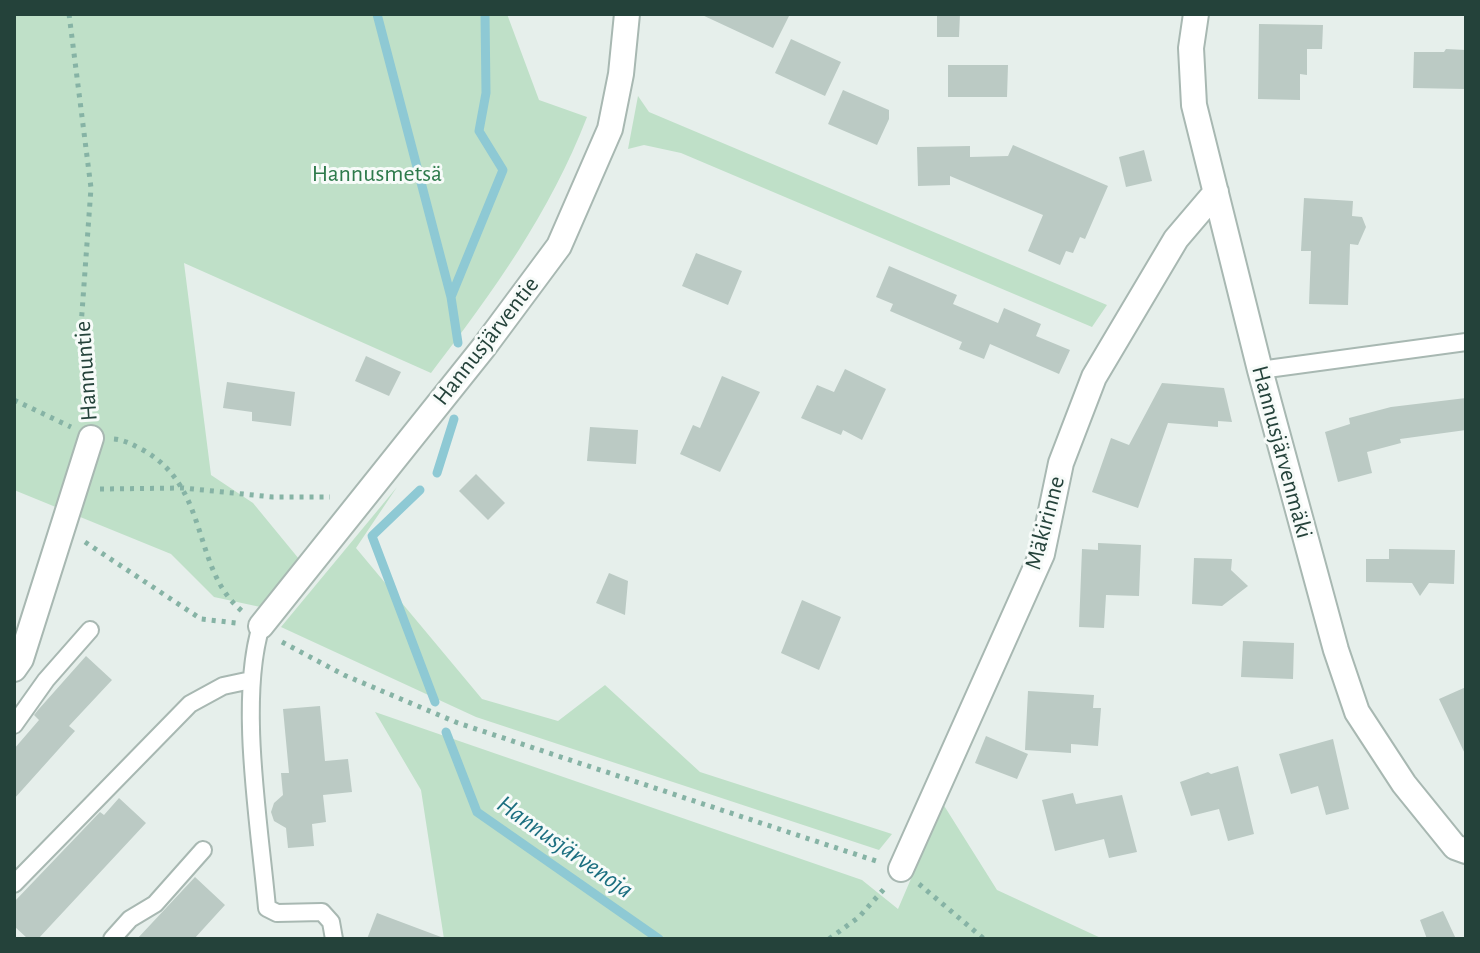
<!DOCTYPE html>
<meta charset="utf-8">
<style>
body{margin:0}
#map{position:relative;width:1480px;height:953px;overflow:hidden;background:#e6efeb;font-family:"Alegreya Sans",sans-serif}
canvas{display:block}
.frame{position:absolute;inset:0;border:16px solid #24423a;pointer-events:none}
</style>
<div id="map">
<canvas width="1480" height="953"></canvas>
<div class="frame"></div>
</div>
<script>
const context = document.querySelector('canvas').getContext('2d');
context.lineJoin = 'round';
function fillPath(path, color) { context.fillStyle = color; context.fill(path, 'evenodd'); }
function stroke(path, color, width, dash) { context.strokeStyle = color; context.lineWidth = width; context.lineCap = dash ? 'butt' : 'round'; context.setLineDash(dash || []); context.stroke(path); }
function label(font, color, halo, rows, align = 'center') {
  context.font = font + ' "Alegreya Sans",sans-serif'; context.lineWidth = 6; context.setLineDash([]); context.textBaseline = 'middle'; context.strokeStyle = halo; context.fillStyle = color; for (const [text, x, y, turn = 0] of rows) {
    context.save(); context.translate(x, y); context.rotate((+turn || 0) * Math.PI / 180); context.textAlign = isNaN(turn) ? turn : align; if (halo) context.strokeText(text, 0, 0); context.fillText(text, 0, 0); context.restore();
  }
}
fillPath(new Path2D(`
 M14 14H507L539 100 587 117C550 213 493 292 431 373L184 263 211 475 253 503 299 559 265 608 214 597 171 554 14 490Z
 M638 96 649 112 1107 305 1092 327 681 153 644 145 628 149Z
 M397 487 356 548 482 699 558 721 605 685 700 772 892 834 879 850 476 717 281 627Z
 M375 712 862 880 898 909 943 804 997 890 1103 939H444L421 790Z`), '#bfe0c8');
stroke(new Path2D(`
 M377 14 451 297
 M458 343 451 297 503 170 479 131 486 93 485 14
 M437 473 454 419
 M420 490 372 536 435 702
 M446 732 477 812 659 939`), '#8ec9d4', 9);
fillPath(new Path2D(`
 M700 14H790L773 48Z
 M937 14H960L959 37H937Z
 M1259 24 1323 25 1322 49H1307V75L1300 74V100L1258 99Z
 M791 39 841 62 825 96 775 73Z
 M1446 49 1466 50V89L1413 88 1414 52H1444Z
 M948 65H1008L1007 97H948Z
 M843 90 889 110V119L877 145 828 124Z
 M1013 145 1108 186 1085 239 1080 237 1073 253 1066 251 1060 265 1028 251 1043 215 950 176V185L918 186 917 147 970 146V157L1008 156Z
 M1144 150 1152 181 1126 187 1119 157Z
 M1304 198 1353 201 1352 216 1362 217 1366 227 1358 245 1350 244 1348 305 1309 304 1311 251H1301Z
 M696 253 742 271 728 305 682 286Z
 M889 266 957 295 953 304 998 323 1004 308 1041 324 1036 336 1070 350 1059 374 990 344 984 359 959 349 962 342 890 311 893 304 876 297Z
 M366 356 401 372 389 396 355 381Z
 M845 369 886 389 862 440 843 430 841 435 801 418 817 385 834 392Z
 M722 376 760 392 720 472 680 454 693 425 700 428Z
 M227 382 295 392 291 426 252 421V412L223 408Z
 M1162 383 1224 388 1232 422 1218 421V427L1168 423 1138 508 1092 492 1111 438 1129 445Z
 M1466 398V430L1400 439 1401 443 1367 452 1372 473 1338 482 1325 432 1350 424 1349 418 1391 407Z
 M590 427 638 430 636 464 587 461Z
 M476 474 505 503 488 520 459 491Z
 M1098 543 1141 545 1139 596 1106 595 1104 628 1079 627 1082 549 1098 550Z
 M1389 549 1455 550 1454 584 1429 583 1420 596 1412 583 1366 582V559H1389Z
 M1194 558 1232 559 1231 570 1248 586 1222 606 1192 604Z
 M609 573 628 581 625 615 596 603Z
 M802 600 841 617 819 670 781 653Z
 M1243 641 1294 643 1293 679 1241 677Z
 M86 656 112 680 69 726 75 731 14 799V749L39 720 34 715 38 710Z
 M1466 687V756L1439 699Z
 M1028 691 1094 695 1093 708H1101L1098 746 1071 744V753L1025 750Z
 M320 706 325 761 348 759 352 792 323 795 326 822 312 824 314 846 288 848 286 828 274 821 271 812 274 803 283 795 281 773H289L283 709Z
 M986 736 1028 754 1017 779 975 763Z
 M1333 739 1349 809 1326 815 1318 786 1291 794 1279 754Z
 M1238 766 1254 834 1228 841 1219 809 1191 816 1180 782 1208 772 1211 774Z
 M1073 793 1076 804 1122 795 1137 852 1109 858 1104 839 1055 851 1042 800Z
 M119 798 146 823 38 939H28L14 926V902L100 812 104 815Z
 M195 877 225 905 194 939H137Z
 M1443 911 1456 939H1427L1420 920Z
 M377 913 441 937 440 939H367Z`), '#bbcac4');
const lane = new Path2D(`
 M1260 370 1466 342
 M261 626C238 701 260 828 267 908L277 913 322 912 331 922 334 939
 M14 725 46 680 90 630
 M14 884 190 704 223 686 251 680
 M112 939 130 919 155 904 203 850`);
const street = new Path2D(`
 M1196 14 1191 48 1194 105 1260 370 1336 650 1357 712 1404 784 1455 847 1466 851
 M261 626 484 347 559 246 610 129 621 74 627 14
 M14 669 21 659 91 438
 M901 869 1042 554 1061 463 1094 377 1176 239 1216 192`);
stroke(lane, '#a8b8b2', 20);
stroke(street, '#a8b8b2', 28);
stroke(new Path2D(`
 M69 14 91 188 80 340 88 413
 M14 400 71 427
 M114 439C125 440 133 445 143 450 211 488 191 569 242 611
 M100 489 183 488 273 497H330
 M85 542 201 619 236 623
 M282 642 344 675 458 723 879 862
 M919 884 984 939
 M829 939 859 917 884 889`), '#86b3a5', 5, [4, 6]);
stroke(lane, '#fff', 16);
stroke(street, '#fff', 24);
label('24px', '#2d7a4b', '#f7fbf9', [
 ["Hannusmetsä",377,174]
]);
label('24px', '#24423a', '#f7fbf9', [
 ["Hannusjärventie",486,341,-52],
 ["Hannuntie",86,371,-94],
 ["Hannusjärvenmäki",1282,452,75],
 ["Mäkirinne",1045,523,-75]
]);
label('italic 26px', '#1c6f80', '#f7fbf9', [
 ["Hannusjärvenoja",565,847,35]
]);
</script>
